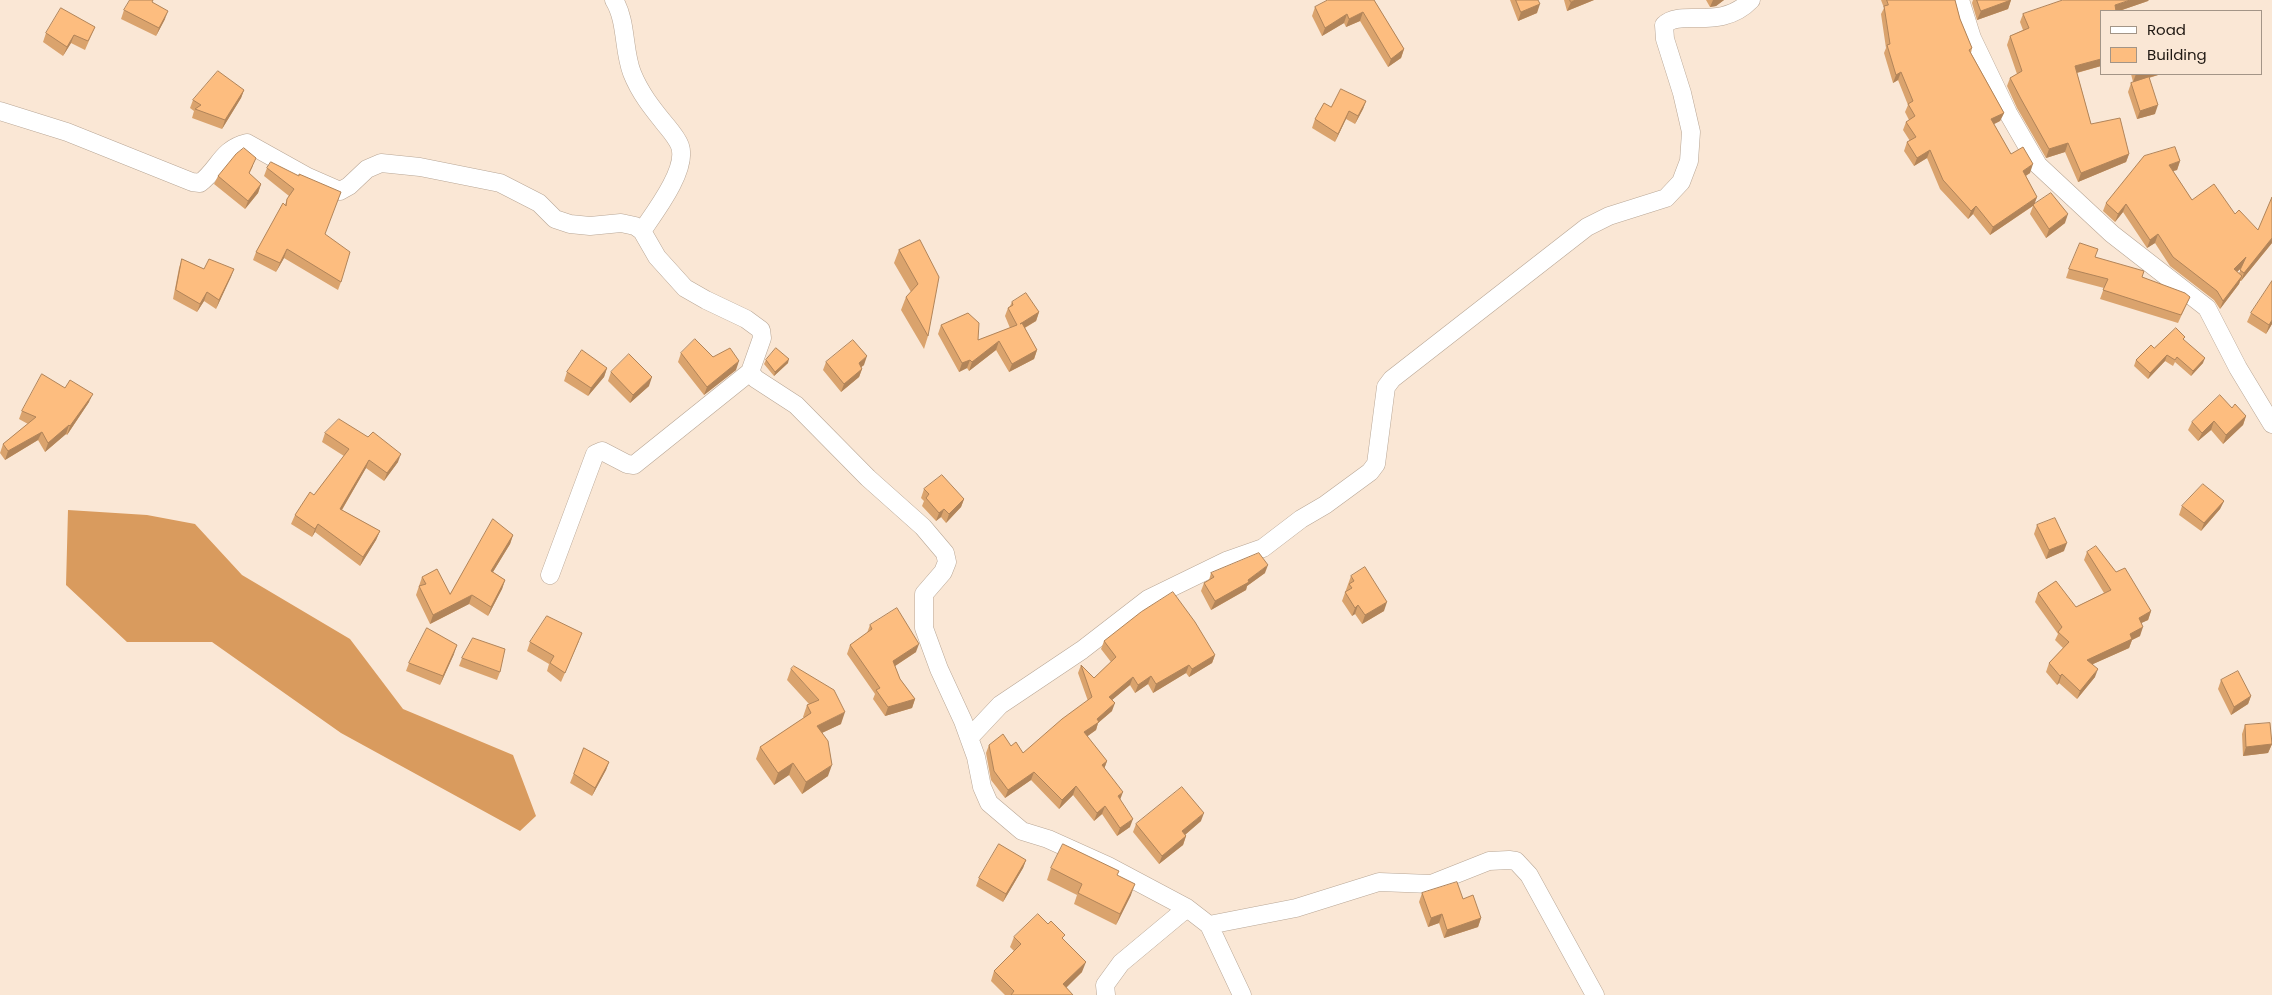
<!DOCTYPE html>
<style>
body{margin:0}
#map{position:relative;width:2272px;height:995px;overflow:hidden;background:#fae7d5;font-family:Poppins,sans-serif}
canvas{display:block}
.legend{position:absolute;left:2100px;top:10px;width:162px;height:65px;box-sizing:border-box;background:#fae7d5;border:1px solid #a39587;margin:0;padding:6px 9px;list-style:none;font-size:15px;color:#201913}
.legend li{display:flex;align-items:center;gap:10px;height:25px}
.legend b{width:25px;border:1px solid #a39587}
</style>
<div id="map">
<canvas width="2272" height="995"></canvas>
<ul class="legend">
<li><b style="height:6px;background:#fff"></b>Road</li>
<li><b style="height:14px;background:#fdbd7f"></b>Building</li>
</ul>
</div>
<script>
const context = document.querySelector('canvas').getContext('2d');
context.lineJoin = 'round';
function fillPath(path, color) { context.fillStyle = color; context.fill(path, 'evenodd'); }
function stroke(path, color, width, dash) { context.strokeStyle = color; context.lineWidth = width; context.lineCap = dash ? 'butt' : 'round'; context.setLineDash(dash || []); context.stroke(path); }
fillPath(new Path2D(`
 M68 510 147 515 195 524 242 575 350 639 403 709 513 755 536 816 520 831 341 733 212 642H127L66 585Z`), '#d99b5e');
const street = new Path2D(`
 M614 0C627 21 623 50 632 73 640 93 652 108 665 124 670 130 677 138 680 146 688 169 655 212 642 231
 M1960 0 1972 38 2008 113 2038 165 2112 234 2207 308 2238 368 2272 424
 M0 111 67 132 192 182 200 183C219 169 221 149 247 143L308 177 340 191 349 186 367 169 381 163 420 167 500 183 539 203 555 219 570 224 590 226 621 223 635 226 642 231 657 257 685 288 706 300 746 319 761 330 762 338 750 372 756 379 796 405 868 478 923 527 945 553 947 562 943 572 924 594V628L939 669 963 721 976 757 982 787 989 803 1022 831 1048 839 1108 866 1187 908
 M550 575 595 454 602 451 627 464 634 465 750 372
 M969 738 1000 705 1082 650 1148 599 1226 561 1263 548 1301 519 1325 505 1370 472 1376 464 1386 387 1392 379 1587 227 1609 216 1666 198 1681 182 1689 161 1691 132 1682 93 1665 39 1664 25C1681 8 1720 32 1751 0
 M1209 925 1242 995
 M1106 995 1105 985 1121 963 1187 908 1209 925 1296 908 1379 882 1431 884 1489 861 1509 860 1516 861 1529 875 1595 995`);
stroke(street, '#b8a695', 19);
stroke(street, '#fff', 18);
fillPath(new Path2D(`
 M1374 0 1404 49 1401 58 1388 67 1360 21 1346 27 1344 23 1322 36 1312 16 1315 7Z
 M1510 0H1538L1537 13 1518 21Z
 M1564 0H1594L1567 11Z
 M1706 0H1724L1716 6 1710 7Z
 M1881 0H1955L1960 19 1972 48 1971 53 2004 113 2000 121 1994 124 2011 154 2030 173 2026 176 2037 197 2034 204 2065 223 2046 238 2030 214 2033 206 1990 235 1973 214 1968 219 1940 189 1927 158 1914 166 1904 151 1907 142 1910 141 1903 130 1906 122 1909 120 1905 112 1908 105 1898 80 1893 83 1884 53 1886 48 1881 14 1884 8Z
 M1973 0H2011L2008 9 1977 20 1972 3Z
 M2148 1 2119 11H2101V66L2077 73 2091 124 2129 154 2126 162 2078 182 2065 152 2046 158 2017 108 2007 86 2010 78 2017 74 2007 45 2010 36 2023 30 2020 22 2023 14Z
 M124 10 165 19 156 36 121 19Z
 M95 27 85 50 71 43 63 56 43 42 46 33Z
 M2131 74H2158V75L2149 78 2155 114 2137 119 2128 92 2131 83 2143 79 2133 82Z
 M244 90 241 98 222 129 192 118 194 111 190 108 193 100Z
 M1366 101 1363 109 1355 124 1346 119 1335 142 1312 128 1315 119 1331 107Z
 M2180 161 2177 170 2173 171 2192 200 2235 214 2258 230 2272 243 2241 281H2240L2239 284 2220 309 2214 300 2170 266 2155 243 2147 248 2123 212 2115 222 2103 211 2106 203ZM2242 267 2239 273 2237 272Z
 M253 166 249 174 261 184 258 193 245 209 214 184 218 176Z
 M267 168 299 176 325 234 341 282 338 290 284 258 276 272 253 260 256 252 285 205 287 199 289 196 264 176Z
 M920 240 928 336 924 349 901 310 906 297 911 292 894 263 899 250Z
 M2095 257 2190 297 2178 323 2100 299 2104 288 2066 278 2069 269Z
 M182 259 204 269H234L216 309 204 301 197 312 173 299 179 268Z
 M1012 302 1039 312 1036 321 1025 328 1037 350 1034 359 1009 372 996 350 969 371 967 368 959 372 938 334 941 325 978 340 1010 328 1005 316 1008 308 1010 306Z
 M2251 313 2272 324 2266 334 2247 322Z
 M2184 340 2203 363 2191 376 2175 362 2173 366 2165 361 2148 379 2134 366 2136 360 2154 348Z
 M681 353 713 357 736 370 704 395 678 362Z
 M766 360 788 363 774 376 764 364Z
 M826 362 864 365 861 367 862 369 859 377 841 392 823 370Z
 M607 368 604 377 588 396 564 381 567 372Z
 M611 372 649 386 630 403 608 381Z
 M65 388 89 402 67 435 66 434 45 452 38 440 5 460 0 453 3 444 28 424 19 419 22 411Z
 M2232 408 2246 416 2243 425 2223 444 2211 430 2198 441 2188 430 2192 422Z
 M325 433 398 462 384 481 366 468 342 510 380 531 376 540 360 566 315 532 312 537 291 524 295 515 314 495 344 456 322 442Z
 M924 489 964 499 961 507 946 523 941 517 936 521 922 506 924 501 921 498Z
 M2224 501 2220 509 2201 531 2179 515 2182 506Z
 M2037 525 2064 551 2046 559 2034 534Z
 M513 535 510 544 493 572 505 580 502 589 488 616 469 604 430 624 416 595 422 577 450 594Z
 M2087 552 2116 572 2151 611 2148 620 2141 623 2140 636 2132 640 2129 648 2093 664 2095 677 2077 699 2059 683 2057 685 2046 672 2049 663 2063 648 2055 640 2058 634 2035 602 2038 593 2076 607 2104 593 2084 560Z
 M1211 573H1265L1247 586 1246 590 1211 610 1201 591 1204 583 1209 580Z
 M1351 576 1384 611 1362 624 1355 614 1352 616 1342 601Z
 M870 625 916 652 895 666 900 679 915 699 912 708 885 716 873 699 875 694 847 654 850 645 867 633Z
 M579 641 561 682 547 671 549 664 527 651 530 642Z
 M1104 641 1215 655 1212 663 1189 677 1186 673 1153 693 1148 684 1135 693 1130 685 1112 700V711L1098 723 1096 730 1087 736 1107 761 1104 769 1120 799 1130 827 1117 836 1102 814 1094 821 1073 795 1059 809 1031 780 1005 798 991 780 986 753 989 745 1011 746 1023 753 1088 701 1078 673 1081 665 1094 678 1111 662 1101 649Z
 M454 654 440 685 406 671 409 663Z
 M462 658 500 672 497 680 459 666Z
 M791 669 841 724 822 733 828 776 802 794 789 775 774 785 756 759 760 747 804 718 803 717 807 705 809 704 787 680Z
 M2221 680 2251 696 2248 704 2231 715 2218 689Z
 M2245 725 2272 744 2268 753 2243 756 2242 734Z
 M584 748 609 762 606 770 592 796 570 783Z
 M1201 821 1185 835 1186 836 1183 845 1159 864 1133 832 1136 824Z
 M1026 860 1023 868 1003 902 976 886 979 878Z
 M1051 868 1131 895 1116 925 1074 904 1077 895 1047 880Z
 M1422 893 1463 899 1481 918 1478 927 1444 938 1439 923 1428 927 1419 902Z
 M1014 937 1064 940 1082 972 1066 987 1073 995H1005L991 981 994 971 1014 951 1010 947Z`), '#daa36d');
fillPath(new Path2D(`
 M1576 0H1594L1567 11 1571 2Z
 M1713 0H1724L1716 6 1710 7Z
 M2011 0 2008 9 1977 20 1981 11Z
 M2130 0H2149L2148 1 2119 11H2112L2115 5Z
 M1540 4 1537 13 1518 21 1521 12Z
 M168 11 165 19 156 36 159 28Z
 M1363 12 1360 21 1346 27 1349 19Z
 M1347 14 1344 23 1322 36 1325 28Z
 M74 35 71 43 63 56 67 47Z
 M1404 49 1401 58 1388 67 1391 59Z
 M2101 59V66L2072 74 2075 66Z
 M1901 72 1898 80 1893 83 1896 75Z
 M2136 74H2158V75L2133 82Z
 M244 90 241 98 222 129 225 120Z
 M1366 101 1363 109 1355 124 1358 116Z
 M2158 105 2155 114 2137 119 2140 111Z
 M1349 111 1346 119 1335 142 1338 134Z
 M2004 113 2000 121 1988 127 1991 119Z
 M2068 143 2065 152 2046 158 2049 149Z
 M1930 150 1927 158 1914 166 1917 158Z
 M2129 154 2126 162 2078 182 2081 173Z
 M2180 161 2177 170 2166 173 2169 165Z
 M2033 164 2030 173 2020 179 2023 171Z
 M261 184 258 193 245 209 248 201Z
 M2037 197 2034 205 1990 235 1993 227Z
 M2126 204 2123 212 2115 222 2118 214Z
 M1976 206 1973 214 1968 219 1971 211Z
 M2068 214 2065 223 2046 238 2049 229Z
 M2158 234 2155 243 2147 248 2150 240Z
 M2272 238V243L2241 281 2244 273Z
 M287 249 284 258 276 272 280 263Z
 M2246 257 2243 266 2231 278 2234 269Z
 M234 269 231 277 216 309 219 300Z
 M2242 276 2239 284 2220 309 2223 301Z
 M207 292 204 301 197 312 200 304Z
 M1039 312 1036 321 1017 332 1020 324Z
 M2272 320V324L2266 334 2269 325Z
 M999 341 996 350 969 371 972 362Z
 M1037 350 1034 359 1009 372 1012 364Z
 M2167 355 2165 361 2148 379 2150 373Z
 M867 356 864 365 855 372 859 363Z
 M2205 358 2203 363 2191 376 2193 371Z
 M789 359 788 363 774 376 775 372Z
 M970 360 967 368 959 372 962 363Z
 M739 361 736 370 704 395 707 387Z
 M607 368 604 377 588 396 591 388Z
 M862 369 859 377 841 392 844 384Z
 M652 377 649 386 630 403 633 395Z
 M93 394 89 402 67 435 70 426Z
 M2246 416 2243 425 2223 444 2226 435Z
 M2214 421 2211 430 2198 441 2202 433Z
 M69 425 66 434 45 452 48 443Z
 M42 432 38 440 5 460 8 451Z
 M401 454 398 462 384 481 387 473Z
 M369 460 366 468 337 518 340 509Z
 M964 499 961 507 946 523 949 514Z
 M2224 501 2220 509 2201 531 2204 523Z
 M944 509 941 517 936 521 939 513Z
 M318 524 315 532 312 537 315 529Z
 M380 531 376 540 360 566 363 557Z
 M513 535 510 544 488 580 491 571Z
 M2067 543 2064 551 2046 559 2049 550Z
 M1268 565 1265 573 1247 586 1246 590 1211 610 1215 601 1248 580Z
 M505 580 502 589 488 616 491 607Z
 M472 595 469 604 430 624 433 615Z
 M1387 602 1384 611 1362 624 1365 615Z
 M1358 605 1355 614 1352 616 1355 608Z
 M2151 611 2148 620 2135 626 2139 618Z
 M2143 627 2140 636 2132 640 2129 648 2084 668 2087 660 2130 634Z
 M919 644 916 652 889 670 893 661Z
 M457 645 454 654 440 685 443 676Z
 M1215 655 1212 663 1189 677 1192 669Z
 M1189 665 1186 673 1153 693 1156 684Z
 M2098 669 2095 677 2077 699 2080 691Z
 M2062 674 2059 683 2057 685 2060 676Z
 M1151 676 1148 684 1135 693 1138 685Z
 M1133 677 1130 685 1106 705 1109 697Z
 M2251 696 2248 704 2231 715 2234 707Z
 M915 699 912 708 885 716 888 707Z
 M1115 703 1112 711 1098 723 1096 730 1081 741 1084 732 1097 719Z
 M845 712 841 724 813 737 817 726Z
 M2272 744 2268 753 2243 756 2246 747Z
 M1107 761 1104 769 1102 765Z
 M609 762 606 770 592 796 595 788Z
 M793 763 789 775 774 785 778 773Z
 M832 765 828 776 802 794 806 782Z
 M1034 772 1031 780 1005 798 1008 790Z
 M1076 786 1073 795 1059 809 1062 800Z
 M1123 792 1120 800 1118 796Z
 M1105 806 1102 814 1094 821 1097 813Z
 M1204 813 1201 821 1179 840 1182 831Z
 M1133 819 1130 827 1117 836 1120 828Z
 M1186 836 1183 845 1159 864 1162 856Z
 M1026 860 1023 868 1003 902 1006 894Z
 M1135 884 1131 895 1116 925 1120 914Z
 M1442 914 1439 923 1428 927 1431 918Z
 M1481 918 1478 927 1444 938 1447 930Z
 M1086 962 1082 972 1060 994 1063 984Z`), '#b18459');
const building = new Path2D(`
 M130 0H153L152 2 168 11 159 28 124 10Z
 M1328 0H1374L1404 49 1391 59 1363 12 1349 19 1347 14 1325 28 1315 7Z
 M1516 0H1538L1540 4 1521 12Z
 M1570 0H1576L1571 2Z
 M1887 0H1955L1960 19 1972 48 1969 50 2004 113 1991 119 2011 154 2023 147 2033 164 2023 171 2037 197 1993 227 1976 206 1971 211 1943 180 1930 150 1917 158 1907 142 1916 137 1906 122 1915 116 1908 104 1913 101 1901 72 1896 75 1887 45 1890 44 1884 6 1888 5Z
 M1977 0H2011L1981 11Z
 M2063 0H2130L2115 5 2116 11H2101V59L2075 66 2091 124 2120 118 2129 154 2081 173 2068 143 2049 149 2021 99 2010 78 2022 71 2010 36 2029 28 2023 14Z
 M61 8 95 27 88 41 74 35 67 47 46 33Z
 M218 71 244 90 225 120 195 109 201 105 193 100Z
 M2149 77 2158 105 2140 111 2131 83Z
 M1341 89 1366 101 1358 116 1349 111 1338 134 1315 119 1324 103 1331 107Z
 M2175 147 2180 161 2169 165 2192 200 2214 184 2235 214 2239 210 2258 230 2272 197V238L2244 273 2240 270 2246 257 2234 269 2242 276 2223 301 2217 291 2173 257 2158 234 2150 240 2126 204 2118 214 2106 203 2144 156Z
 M244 148 256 158 249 173 261 184 248 201 218 176 236 154Z
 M271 162 299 176V174L341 192 325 234 350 252 341 282 287 249 280 263 256 252 283 203 286 206 287 199 294 189 267 168Z
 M2051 193 2068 214 2049 229 2033 205Z
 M920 240 939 277 928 336 906 297 918 284 899 250Z
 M2080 243 2098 249 2095 257 2144 271 2142 277 2185 293 2190 297 2181 315 2103 290 2108 279 2069 269Z
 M182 259 204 269 209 259 234 269 219 300 207 292 200 304 176 290Z
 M2272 281V320L2269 325 2251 313Z
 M1026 293 1039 312 1020 324 1022 323 1037 350 1012 364 999 341 972 362 970 360 962 363 941 325 968 313 979 323 978 340 1017 325 1008 308 1013 305 1012 302Z
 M2176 328 2185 337 2183 339 2205 358 2193 371 2177 357 2175 360 2167 355 2150 373 2136 360 2151 345 2154 348Z
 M695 339 713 357 730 348 739 361 707 387 681 353Z
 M853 340 867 356 859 363 862 369 844 384 826 362Z
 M776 348 789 359 775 372 766 360Z
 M582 350 607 368 591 388 567 372Z
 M629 354 652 377 633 395 611 372Z
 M42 374 65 388 70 380 93 394 70 426 69 425 48 443 42 432 8 451 3 444 36 417 22 411Z
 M2220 395 2232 408 2235 404 2246 416 2226 435 2214 421 2202 433 2192 422Z
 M339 419 368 437 373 432 401 454 387 473 369 460 340 509 380 531 363 557 318 524 315 529 295 515 310 492 314 495 349 449 325 433Z
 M942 475 964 499 949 514 944 509 939 513 926 498 929 494 924 489Z
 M2203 484 2224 501 2204 523 2182 506Z
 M2055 518 2067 543 2049 550 2037 525Z
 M493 519 513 535 491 571 505 580 491 607 472 595 433 615 419 586 426 584 422 577 437 569 450 594Z
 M2096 546 2116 572 2125 568 2151 611 2139 618 2143 627 2130 634 2132 639 2087 660 2098 669 2080 691 2062 674 2060 676 2049 663 2069 642 2058 632 2062 627 2038 593 2056 581 2076 607 2111 590 2087 552Z
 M1259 553 1268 565 1248 580 1249 582 1215 601 1204 583 1214 577 1211 573Z
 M1365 567 1387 602 1365 615 1358 605 1355 608 1345 592 1352 588 1349 584 1354 581 1351 576Z
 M1173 592 1195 622 1215 655 1192 669 1189 665 1156 684 1151 676 1138 685 1133 677 1109 697 1115 703 1097 719 1099 722 1084 732 1107 761 1102 765 1123 792 1118 796 1133 819 1120 828 1105 806 1097 813 1076 786 1062 800 1034 772 1008 790 994 771 989 745 1003 734 1011 746 1016 742 1023 753 1062 719 1092 697 1081 665 1094 678 1116 657 1104 641 1141 612Z
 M897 608 919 644 893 661 900 679 915 699 888 707 876 690 880 688 850 645 872 629 870 625Z
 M547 616 582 633 565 673 550 663 554 656 530 642Z
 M427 628 457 645 443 676 409 663Z
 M473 638 505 649 500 672 462 658Z
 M794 666 834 690 845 712 817 726 828 741 832 765 806 782 793 763 778 773 760 747 811 713 807 705 819 700 791 669Z
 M2238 671 2251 696 2234 707 2221 680Z
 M2270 723 2272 744 2246 747 2245 725Z
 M584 748 609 762 595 788 574 774Z
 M1182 787 1204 813 1182 831 1186 836 1162 856 1136 824Z
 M999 844 1026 860 1006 894 979 878Z
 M1063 844 1119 871 1117 875 1135 884 1120 914 1078 893 1082 884 1051 868Z
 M1457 882 1463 899 1473 895 1481 918 1447 930 1442 914 1431 918 1422 893Z
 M1038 914 1048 924 1051 921 1065 935 1062 938 1086 962 1063 984 1073 995H1011L1014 991 994 971 1021 944 1014 937Z`);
fillPath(building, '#fdbd7f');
stroke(building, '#b18459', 1);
</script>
